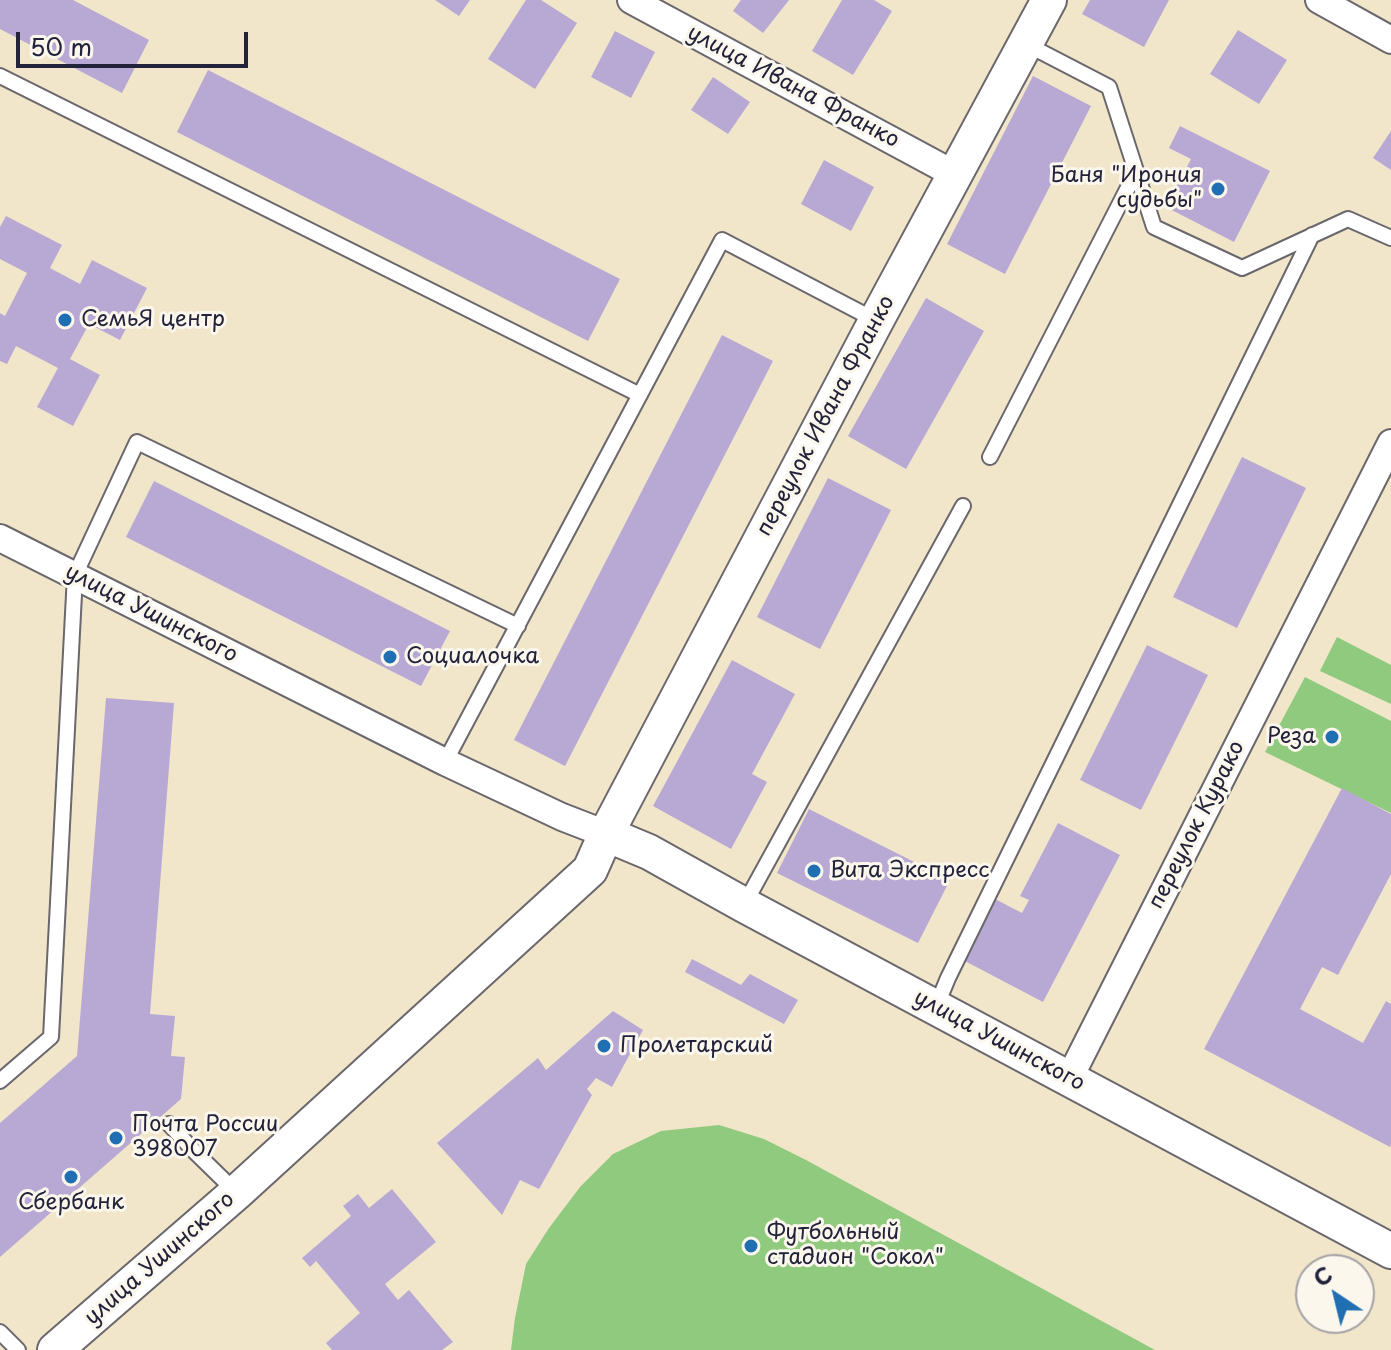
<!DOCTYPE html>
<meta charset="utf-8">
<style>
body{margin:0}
#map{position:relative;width:1391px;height:1350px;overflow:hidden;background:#f1e6ca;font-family:"Playpen Sans",sans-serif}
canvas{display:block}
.north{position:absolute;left:1295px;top:1254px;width:80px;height:80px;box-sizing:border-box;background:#fbf7ec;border:2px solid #a4a2a5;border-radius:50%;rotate:325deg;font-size:22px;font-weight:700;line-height:32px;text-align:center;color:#22223b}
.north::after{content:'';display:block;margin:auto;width:28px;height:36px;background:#1f6fb2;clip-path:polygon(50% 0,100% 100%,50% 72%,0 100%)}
.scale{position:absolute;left:16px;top:32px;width:232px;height:36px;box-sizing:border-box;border:4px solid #22223b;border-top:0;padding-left:10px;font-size:24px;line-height:28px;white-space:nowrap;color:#22223b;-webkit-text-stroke:6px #fbf7ec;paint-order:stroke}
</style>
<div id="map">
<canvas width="1391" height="1350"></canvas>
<div class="north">С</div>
<div class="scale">50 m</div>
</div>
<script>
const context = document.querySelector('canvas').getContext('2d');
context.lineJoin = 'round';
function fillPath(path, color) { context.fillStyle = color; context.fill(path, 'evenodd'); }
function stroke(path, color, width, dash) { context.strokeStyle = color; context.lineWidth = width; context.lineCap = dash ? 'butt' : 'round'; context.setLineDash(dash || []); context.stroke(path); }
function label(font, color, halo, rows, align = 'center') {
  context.font = font + ' "Playpen Sans",sans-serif'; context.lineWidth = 6; context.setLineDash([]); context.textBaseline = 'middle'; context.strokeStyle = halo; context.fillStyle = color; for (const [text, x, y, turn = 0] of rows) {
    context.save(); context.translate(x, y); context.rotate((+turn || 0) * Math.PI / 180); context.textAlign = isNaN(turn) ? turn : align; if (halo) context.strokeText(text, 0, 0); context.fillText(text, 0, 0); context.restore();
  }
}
fillPath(new Path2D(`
 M1337 637 1391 665V704L1320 671Z
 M1305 677 1391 721V813L1265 752Z
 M719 1125 764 1139 806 1160 1155 1350H511L515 1318 526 1264 549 1228 580 1187 613 1154 661 1131Z`), '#90ca7e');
fillPath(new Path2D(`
 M0 0H73L149 40 122 93 0 29Z
 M435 0H470L459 16Z
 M526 0H541L577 23 535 89 488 59Z
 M741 0H789L763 33 733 11Z
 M842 0H874L892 11 853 75 812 51Z
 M1090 0H1169L1144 47 1082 14Z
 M1238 30 1287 60 1259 104 1210 74Z
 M615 31 655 52 631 98 591 77Z
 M208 70 620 279 588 341 177 132Z
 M1033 76 1091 106 1005 274 947 244Z
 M713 77 750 102 728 134 691 110Z
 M1180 126 1270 171 1234 242 1166 207 1191 159 1169 148Z
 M1391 131V170L1373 158Z
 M824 160 874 187 851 231 801 204Z
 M6 216 62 245 50 268 80 284 92 260 147 288 120 340 89 324 70 359 100 375 73 426 37 407 58 368 16 346 7 364 0 361V313L5 316 27 273 0 259V227Z
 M926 298 984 331 906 469 848 436Z
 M722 335 773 361 565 766 514 740Z
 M1242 457 1306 488 1237 628 1173 597Z
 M828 478 891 510 820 649 757 617Z
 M154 481 450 631 421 686 126 537Z
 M1147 645 1208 675 1141 810 1080 780Z
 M732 660 795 694 752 774 767 782 731 849 653 806Z
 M106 698 174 703 150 1014 175 1016 171 1056 185 1057 181 1099 0 1257V1123L77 1056Z
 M1342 788 1391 814V874L1338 975 1322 967 1300 1009 1363 1043 1386 1001 1391 1004V1144L1390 1147 1204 1049Z
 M809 809 950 880 918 943 777 873Z
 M1058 823 1120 855 1043 1002 963 960 995 899 1022 913 1029 900 1020 896Z
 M692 959 741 985 750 974 798 1000 784 1024 685 972Z
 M613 1011 643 1030 612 1087 596 1078 587 1089 592 1095 539 1189 520 1180 502 1215 437 1143 538 1058 546 1070Z
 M392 1189 436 1242 385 1284 398 1300 409 1290 453 1342 442 1350H332L326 1343 360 1313 316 1261 310 1267 302 1258 351 1216 343 1206 358 1194 369 1208Z`), '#b8a9d4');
const service = new Path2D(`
 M1026 44 1109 87 1154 227 1242 268 1348 219 1391 238
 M0 76 640 395
 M990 457 1136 172
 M445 762 722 240 875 320
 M744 905 963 506
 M936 1007 948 978 1312 235
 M0 1081 51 1037 75 575 137 442 518 626
 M169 1124 195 1152 236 1192
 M0 1332 18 1350`);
const minor = new Path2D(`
 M631 0 954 174
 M1319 0 1391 40
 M0 538 445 762 562 817 606 834
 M1069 1079 1391 443`);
const tertiary = new Path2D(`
 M606 834 649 852 744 905 1391 1251
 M55 1350 236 1193 590 870 606 834 876 321 1049 0`);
stroke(service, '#6a676d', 18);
stroke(minor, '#6a676d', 30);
stroke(tertiary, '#6a676d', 38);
stroke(service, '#fff', 14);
stroke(minor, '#fff', 26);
stroke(tertiary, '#fff', 34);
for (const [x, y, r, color] of [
 [1218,189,8,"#1f6fb2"],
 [65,320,8,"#1f6fb2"],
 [390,657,8,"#1f6fb2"],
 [1332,737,8,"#1f6fb2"],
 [814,871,8,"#1f6fb2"],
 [604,1046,8,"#1f6fb2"],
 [116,1138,8,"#1f6fb2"],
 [71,1177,8,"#1f6fb2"],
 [751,1246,8,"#1f6fb2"]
]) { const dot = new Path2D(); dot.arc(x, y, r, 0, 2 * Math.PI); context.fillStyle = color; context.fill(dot); stroke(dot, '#fbf7ec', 3); }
label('22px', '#22223b', '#fbf7ec', [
 ["улица Ивана Франко",793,87,28],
 ["переулок Ивана Франко",826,416,-62],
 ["улица Ушинского",151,614,27],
 ["переулок Курако",1197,825,-63],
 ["улица Ушинского",999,1041,28],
 ["улица Ушинского",160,1259,-41]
]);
label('22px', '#22223b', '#fbf7ec', [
 ["Баня \"Ирония",1202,176,"right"],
 ["судьбы\"",1202,201,"right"],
 ["СемьЯ центр",81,320],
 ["Социалочка",406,657],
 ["Реза",1316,737,"right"],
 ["Вита Экспресс",830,871],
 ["Пролетарский",620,1046],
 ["Почта России",132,1125],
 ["398007",132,1150],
 ["Сбербанк",71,1203,"center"],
 ["Футбольный",767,1233],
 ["стадион \"Сокол\"",767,1258]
], 'left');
</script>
